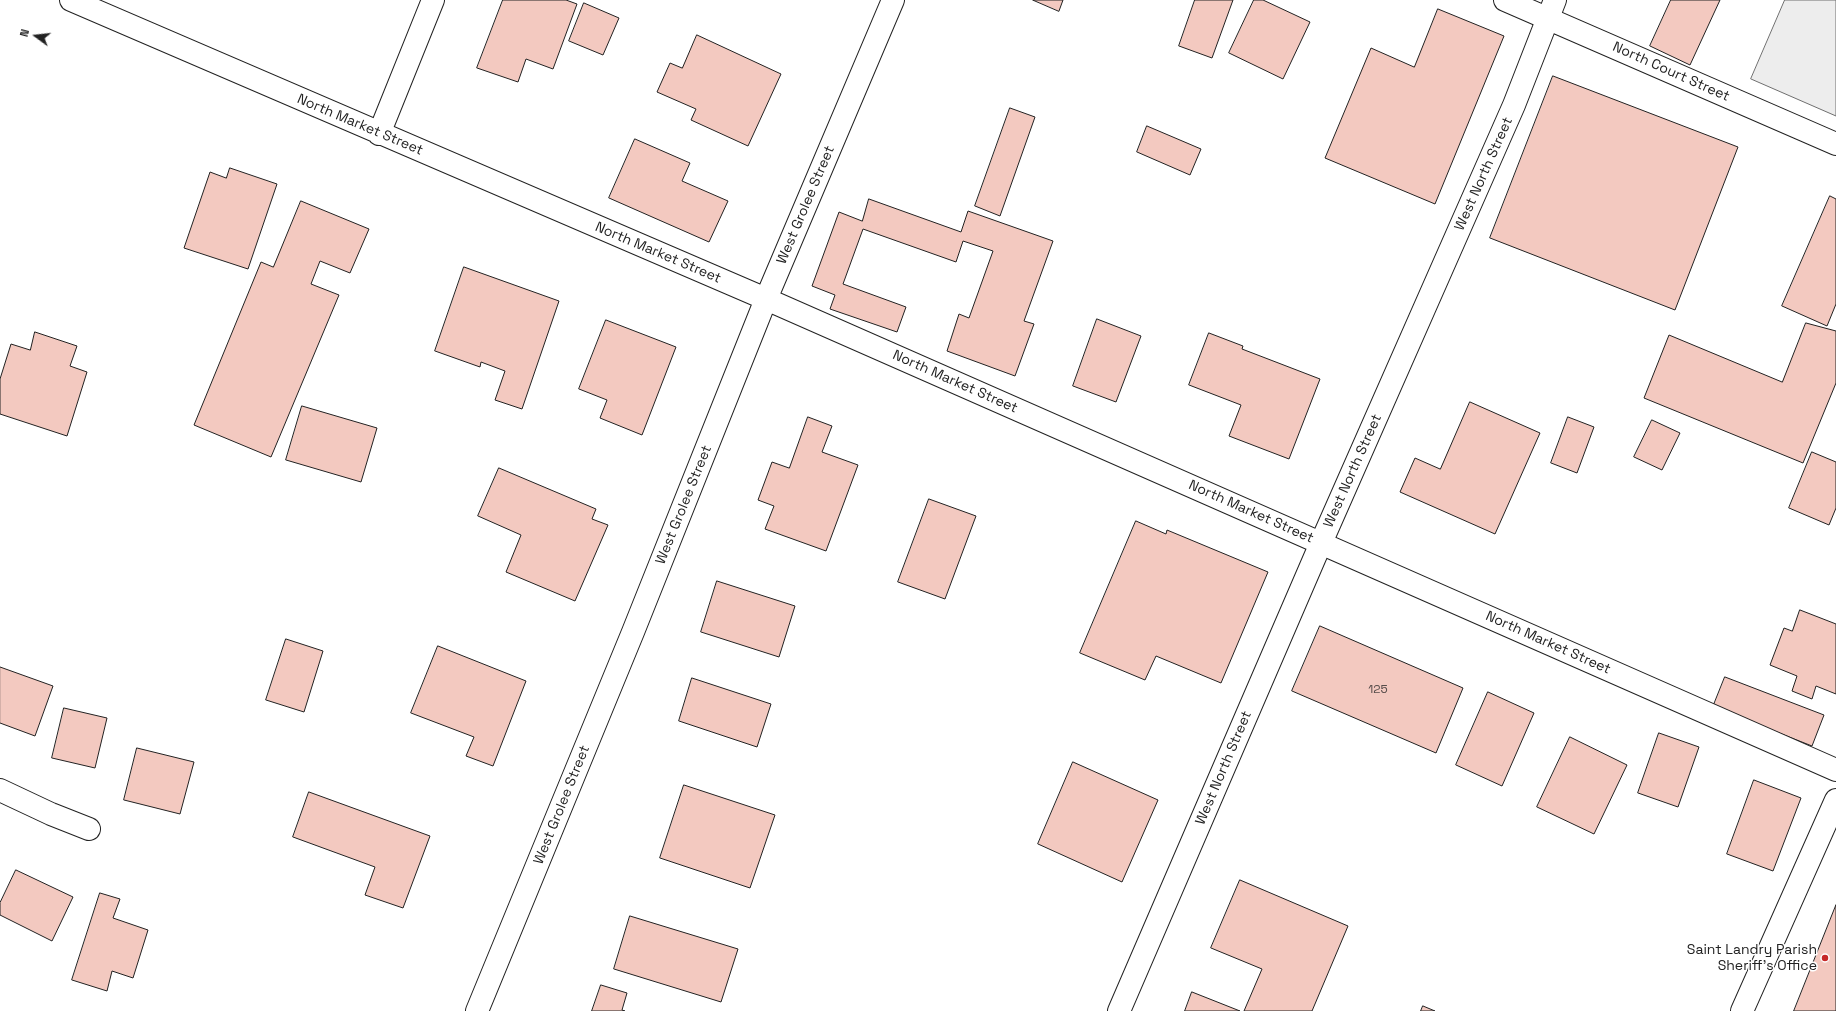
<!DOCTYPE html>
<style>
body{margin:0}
#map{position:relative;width:1836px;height:1011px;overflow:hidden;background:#fff;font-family:"Space Grotesk",sans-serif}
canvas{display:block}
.north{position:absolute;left:16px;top:16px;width:40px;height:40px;-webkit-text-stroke:3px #fff;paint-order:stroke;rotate:285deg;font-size:11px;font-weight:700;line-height:16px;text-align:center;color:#222}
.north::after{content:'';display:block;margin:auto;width:14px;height:18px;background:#222;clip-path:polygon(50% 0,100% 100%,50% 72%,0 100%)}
</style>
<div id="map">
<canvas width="1836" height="1011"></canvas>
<div class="north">N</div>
</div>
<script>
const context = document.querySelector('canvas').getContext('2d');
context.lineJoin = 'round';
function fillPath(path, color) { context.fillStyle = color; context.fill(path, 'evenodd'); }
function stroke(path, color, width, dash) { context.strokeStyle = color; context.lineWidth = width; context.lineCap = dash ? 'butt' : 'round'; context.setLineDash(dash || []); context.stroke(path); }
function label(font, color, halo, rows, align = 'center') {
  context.font = font + ' "Space Grotesk",sans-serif'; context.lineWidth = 3; context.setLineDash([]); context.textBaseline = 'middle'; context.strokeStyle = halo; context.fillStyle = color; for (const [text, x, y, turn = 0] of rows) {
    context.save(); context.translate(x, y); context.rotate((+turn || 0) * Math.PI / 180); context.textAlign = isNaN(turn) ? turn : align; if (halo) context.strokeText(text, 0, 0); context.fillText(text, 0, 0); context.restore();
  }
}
const parking = new Path2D(`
 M1785 0H1836V116L1751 79Z`);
fillPath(parking, '#ededed');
stroke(parking, '#6f6f6f', 1);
const building = new Path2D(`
 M503 0H566L577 4 553 69 526 59 518 82 477 68Z
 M1033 0H1063L1059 11Z
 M1195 0H1233L1212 58 1179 46Z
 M1254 0H1263L1310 22 1283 79 1229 53Z
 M1671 0H1720L1690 65 1650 46Z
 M584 3 619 18 603 55 569 41Z
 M1438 9 1504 36 1435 204 1325 158 1371 48 1414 67Z
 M697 35 781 74 748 146 691 120 696 109 657 92 670 63 682 68Z
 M1553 76 1738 147 1675 310 1490 238Z
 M1010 108 1035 117 1000 216 975 206Z
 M1147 126 1201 149 1190 175 1137 152Z
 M635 139 690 163 682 181 728 201 709 242 609 198Z
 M230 168 277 184 248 269 184 248 210 172 226 178Z
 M1830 196 1836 199V304L1827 326 1782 306Z
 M869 199 961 232 968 211 1053 241 1024 321 1034 324 1015 376 947 351 959 314 969 318 993 251 963 241 956 262 863 229 843 284 906 307 897 332 830 309 835 295 812 286 839 212 862 221Z
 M301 201 369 229 350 273 320 261 311 284 339 295 271 457 194 425 261 262 273 267Z
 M464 267 559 301 522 409 495 400 505 371 481 362 480 367 435 351Z
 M1097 319 1141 336 1116 402 1073 386Z
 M606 320 676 347 642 435 600 418 607 400 579 389Z
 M1806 323 1836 331V383L1803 463 1644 398 1669 335 1782 382Z
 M35 332 77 346 70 366 87 372 67 436 0 414V379L11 344 30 350Z
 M1209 333 1243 346 1242 349 1320 379 1289 459 1229 436 1241 405 1189 385Z
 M1470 402 1540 433 1495 534 1400 492 1415 458 1440 469Z
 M302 406 377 428 361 482 286 460Z
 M808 417 832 426 822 452 858 465 826 551 765 529 774 506 758 500 772 462 789 468Z
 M1568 417 1594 427 1577 473 1551 463Z
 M1652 420 1680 433 1662 470 1634 457Z
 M1812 452 1836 462V508L1829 525 1789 508Z
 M499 468 596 509 592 519 608 525 575 601 506 572 521 535 478 516Z
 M929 499 976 516 945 599 898 582Z
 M1136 521 1166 534 1167 530 1268 572 1221 683 1156 656 1145 680 1080 653Z
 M717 581 795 606 779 657 701 632Z
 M1800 610 1836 624V694L1816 686 1812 699 1792 691 1797 676 1770 665 1784 628 1792 631Z
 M1320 626 1463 688 1436 753 1292 691Z
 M286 639 323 651 304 712 266 700Z
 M438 646 526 681 493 766 466 756 474 737 411 713Z
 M0 667 53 686 35 736 0 723Z
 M1725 677 1824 715 1812 746 1713 707Z
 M692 678 771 704 757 747 679 721Z
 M1488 692 1534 713 1502 786 1456 765Z
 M64 708 107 718 95 768 52 758Z
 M1659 733 1699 747 1678 807 1638 793Z
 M1570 737 1627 765 1594 834 1537 807Z
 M137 748 194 762 180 814 124 800Z
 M1073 762 1158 800 1122 882 1038 844Z
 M1754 780 1801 798 1773 871 1727 854Z
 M684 785 775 815 750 888 660 858Z
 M309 792 430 836 403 908 365 895 375 867 293 837Z
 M16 870 73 897 52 941 0 915V903Z
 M1240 880 1348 926 1312 1011H1244L1262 969 1211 948Z
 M100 893 120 899 113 918 148 930 133 978 112 971 107 991 72 980Z
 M1836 905V1011H1794Z
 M630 916 738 949 721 1002 614 969Z
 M601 985 627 993 622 1010 625 1011H592Z
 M1192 992 1240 1011H1185Z
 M1423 1006 1435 1011H1421Z`);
fillPath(building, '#f3c9c0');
stroke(building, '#222', 1);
const minor = new Path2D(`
 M71 0 766 299 1836 770
 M1505 0 1836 144
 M379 134 433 0
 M0 790 51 814 89 829
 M477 1011 633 632 766 299 893 0
 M1119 1011 1321 543 1514 105 1555 0
 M1742 1011 1836 800`);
stroke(minor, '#222', 24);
stroke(minor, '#fff', 22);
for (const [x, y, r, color] of [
 [1825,958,4,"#c62828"]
]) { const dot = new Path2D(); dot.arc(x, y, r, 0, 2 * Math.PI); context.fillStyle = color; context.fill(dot); stroke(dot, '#fff', 1.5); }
label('12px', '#564c4a', null, [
 ["125",1378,690]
]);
label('14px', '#222', '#fff', [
 ["North Court Street",1671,72,24],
 ["North Market Street",360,125,23],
 ["West North Street",1484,174,-66],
 ["West Grolee Street",806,205,-67],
 ["North Market Street",658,253,23],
 ["North Market Street",955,382,24],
 ["West North Street",1353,471,-66],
 ["West Grolee Street",684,505,-68],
 ["North Market Street",1251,512,24],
 ["North Market Street",1548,643,24],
 ["West North Street",1224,768,-67],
 ["West Grolee Street",562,805,-68]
]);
label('14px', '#222', '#fff', [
 ["Saint Landry Parish",1817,950],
 ["Sheriff's Office",1817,966]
], 'right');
</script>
